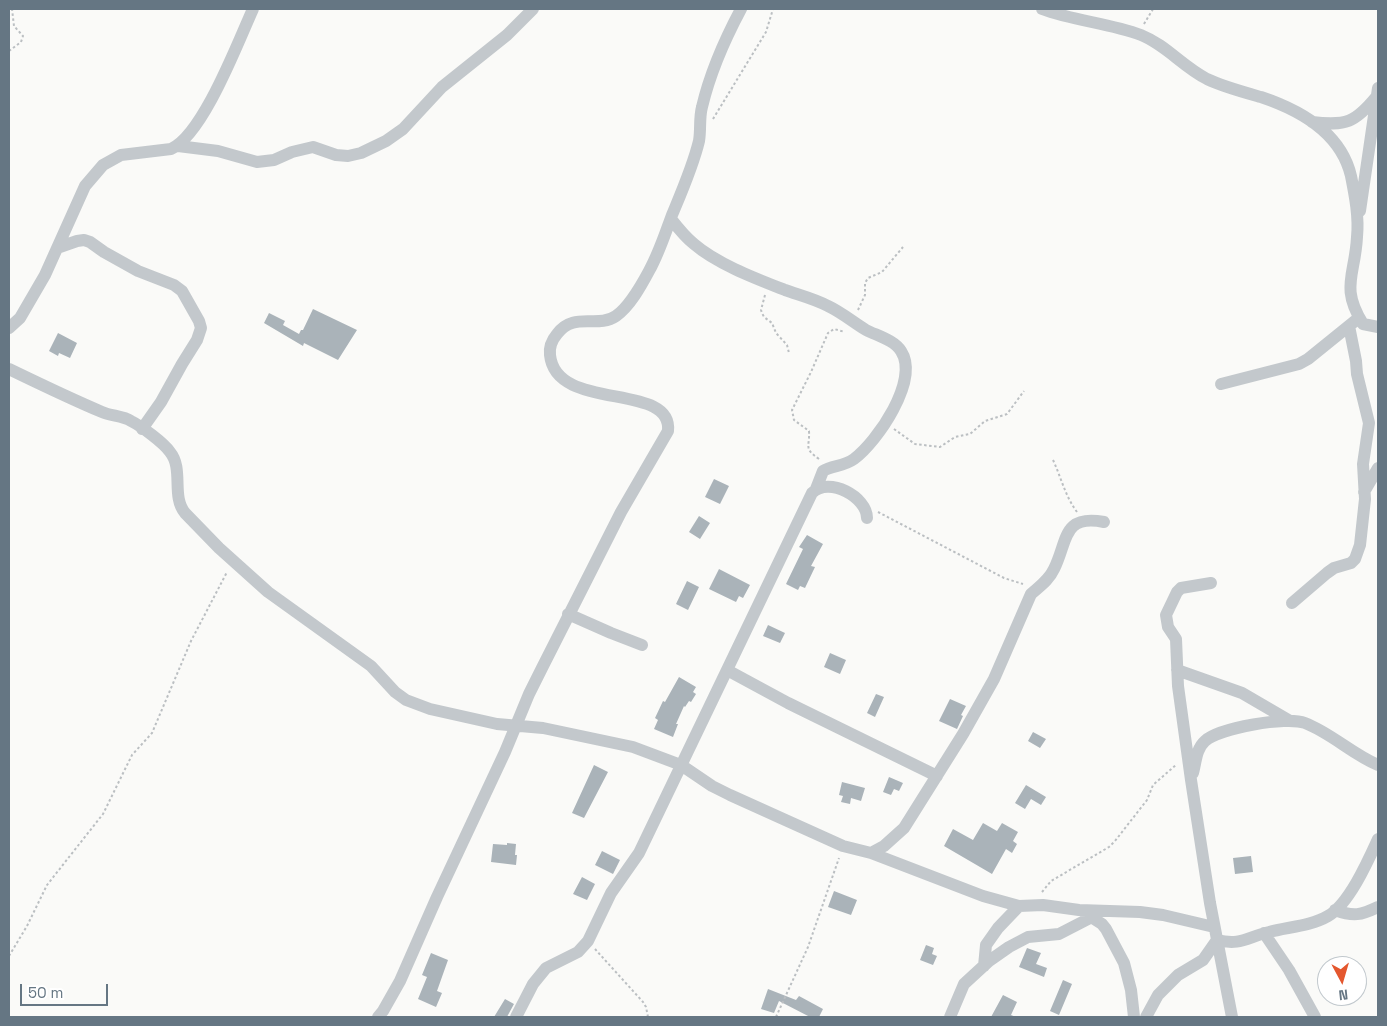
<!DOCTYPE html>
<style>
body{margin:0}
#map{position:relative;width:1387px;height:1026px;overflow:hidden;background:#fafaf8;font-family:"Space Grotesk",sans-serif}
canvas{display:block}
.frame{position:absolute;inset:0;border:10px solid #657683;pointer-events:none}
.north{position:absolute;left:1317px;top:956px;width:50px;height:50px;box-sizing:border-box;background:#fff;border:1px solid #c1c8cd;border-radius:50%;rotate:174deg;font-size:14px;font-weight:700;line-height:20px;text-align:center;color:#657683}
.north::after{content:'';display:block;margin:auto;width:18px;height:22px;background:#e4572e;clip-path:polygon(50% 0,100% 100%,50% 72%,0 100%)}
.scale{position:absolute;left:20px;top:984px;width:88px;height:22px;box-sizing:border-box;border:2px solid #657683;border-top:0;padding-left:6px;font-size:15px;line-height:18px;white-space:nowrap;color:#657683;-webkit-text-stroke:4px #fff;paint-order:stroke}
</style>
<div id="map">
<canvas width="1387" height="1026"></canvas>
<div class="frame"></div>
<div class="north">N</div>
<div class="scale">50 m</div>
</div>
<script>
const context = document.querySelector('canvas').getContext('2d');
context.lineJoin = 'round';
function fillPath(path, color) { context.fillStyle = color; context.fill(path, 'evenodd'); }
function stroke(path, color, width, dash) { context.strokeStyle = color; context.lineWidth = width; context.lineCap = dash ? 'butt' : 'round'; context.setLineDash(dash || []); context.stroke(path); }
fillPath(new Path2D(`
 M313 309 357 330 338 360 304 343 303 346 264 323 269 313 285 321 283 325 299 334 301 330H303Z
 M58 333 77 343 70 358 59 353 58 356 49 351Z
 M714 479 729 486 720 504 705 497Z
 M699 516 710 523 700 539 689 532Z
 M807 535 823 544 811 566 815 567 805 588 800 586 798 590 786 584 803 549 799 547Z
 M719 569 750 585 743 598 739 596 736 602 709 589Z
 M687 581 699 587 688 610 676 604Z
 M768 625 785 633 780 643 763 636Z
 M830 653 846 660 840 674 824 667Z
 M679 677 696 687 693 692 696 694 691 702 689 701 685 707 684 706 676 724H678L673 737 654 729 658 720 655 718 663 701 665 702Z
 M876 694 884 697 875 717 867 713Z
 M950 699 966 706 961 715 963 716 957 729 939 721Z
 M1033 732 1046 739 1040 748 1028 741Z
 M594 765 608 772 584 818 572 813Z
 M889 777 903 783 899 791 894 789 891 795 883 792Z
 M842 782 865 788 861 801 851 798 850 804 841 802 843 796 839 795Z
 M1026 785 1046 797 1041 805 1031 799 1025 809 1015 803Z
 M983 823 997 831 1002 823 1018 832 1013 841 1017 844 1012 853 1006 849 992 874 944 846 953 829 973 840Z
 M507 843 516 844 515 855H517L516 865 491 862 493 844 507 845Z
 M602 851 620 860 613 874 595 865Z
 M1251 856 1253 872 1235 874 1233 858Z
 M582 877 595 884 587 900 573 894Z
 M834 891 857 900 851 915 828 907Z
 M926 945 934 948 932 954 937 956 933 965 920 960Z
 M1027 948 1041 953 1036 964 1047 968 1044 977 1019 967Z
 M431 953 448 960 437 991 442 993 436 1007 418 999 427 977 422 975Z
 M1063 980 1072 984 1059 1015 1050 1011Z
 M768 989 796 1000 799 996 823 1009 819 1017H810L779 1001 774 1013 761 1009Z
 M1003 995 1017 1002 1011 1015 1016 1017H991Z
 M505 999 514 1004 508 1015 507 1017H494Z`), '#aab3b9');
stroke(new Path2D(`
 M1144 24 1153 9
 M9 51 21 42 23 36 14 26 12 9
 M713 119 766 32 773 9
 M765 295 761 310 762 313 764 317 772 323 776 333 787 345 789 353
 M858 310 865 295V283L868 278 882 272 903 247
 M894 429 915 444 940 447 955 437 970 434 985 421 1007 414 1024 391
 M819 459C803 448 810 447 809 431L794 420 792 410 811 372 828 333 834 329 845 332
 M1053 460C1061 477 1065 496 1077 512
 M878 512 1004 578 1023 584
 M1042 892 1051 881 1109 847 1115 841 1147 800 1153 785 1177 764
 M595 949 643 1002 646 1007 648 1017
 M9 956 27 926 47 885 103 814 132 755 152 733 191 641 227 572
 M776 1017 808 947 839 858`), '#bbbfc2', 2, [2.5, 2.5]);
stroke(new Path2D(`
 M1042 9C1074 21 1109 23 1141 35 1166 45 1183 67 1207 79 1224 87 1243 92 1261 97 1300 110 1341 133 1351 176 1355 196 1359 217 1357 237 1355 276 1340 287 1363 324L1378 327
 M1312 122C1346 126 1355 123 1377 96
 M178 146 218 151 257 162 274 160 292 152 313 147 336 155 348 156 361 153 386 141 403 129 442 87 507 35 533 9
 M1360 211 1378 88
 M671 219C678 228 685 237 694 244 717 264 757 279 785 290 799 295 815 299 828 306 841 312 853 322 866 330 878 336 894 340 901 351 920 380 877 442 854 459 843 467 832 465 823 471L816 489
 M57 248 77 241 84 240 90 242 104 252 138 271 174 285 182 291 199 321 201 328 197 340 182 364 161 402 142 429
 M9 328 20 318 45 275 85 186 103 165 121 155 171 149C203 135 238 42 253 9
 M9 369C40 384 71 399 102 412 111 416 123 416 131 421 141 426 164 443 170 452 184 469 171 496 185 513L219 548 268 592 371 666 395 692 406 700 430 709 497 724 543 728 633 747 681 765 712 786 730 795 843 846 871 853 983 896 1019 906 1043 905 1079 910 1140 912 1163 915 1214 927
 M1221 384 1299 364 1308 359 1355 321
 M1364 492 1378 468
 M1211 583 1181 588 1177 592 1166 615 1168 627 1176 639 1178 686 1191 780 1210 903 1232 1017
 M1292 603 1327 573 1334 568 1351 563 1355 559 1360 545 1365 499 1363 464 1369 423 1357 374 1356 361 1349 326
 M568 614 611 633 642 645
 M727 670 788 703 937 776
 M1177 670 1242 693 1290 721
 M1193 773C1196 762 1196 749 1205 741 1219 728 1287 716 1305 723 1331 733 1352 754 1378 765
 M871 853 884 846 904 828 963 734 994 679 1031 594C1040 586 1049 580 1054 569 1068 541 1062 514 1104 522
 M1335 910C1354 917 1361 915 1378 907
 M1085 913 1102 924 1106 929 1124 963 1131 990 1134 1017
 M1264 933 1289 970 1315 1017
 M984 966 986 945 998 928 1019 906
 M378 1017 383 1011 400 981 437 897 505 752 529 694 542 668 621 512 668 431C673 381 556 413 550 355 549 347 552 340 557 334 574 311 597 329 616 316 630 306 641 286 649 271 659 253 665 234 672 215 682 191 693 166 699 141 701 130 699 118 702 107 710 73 725 39 741 9
 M516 1017 533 984 546 968 578 952 588 941 611 893 639 853 812 493C829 476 867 497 867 518
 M950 1017 964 984 989 961 1009 947 1028 937 1059 934 1092 917
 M1146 1017 1158 995 1178 975 1203 960 1217 940C1241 946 1247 937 1269 932 1288 927 1311 926 1328 916 1349 904 1368 861 1378 839`), '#c3c8cc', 12);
</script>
